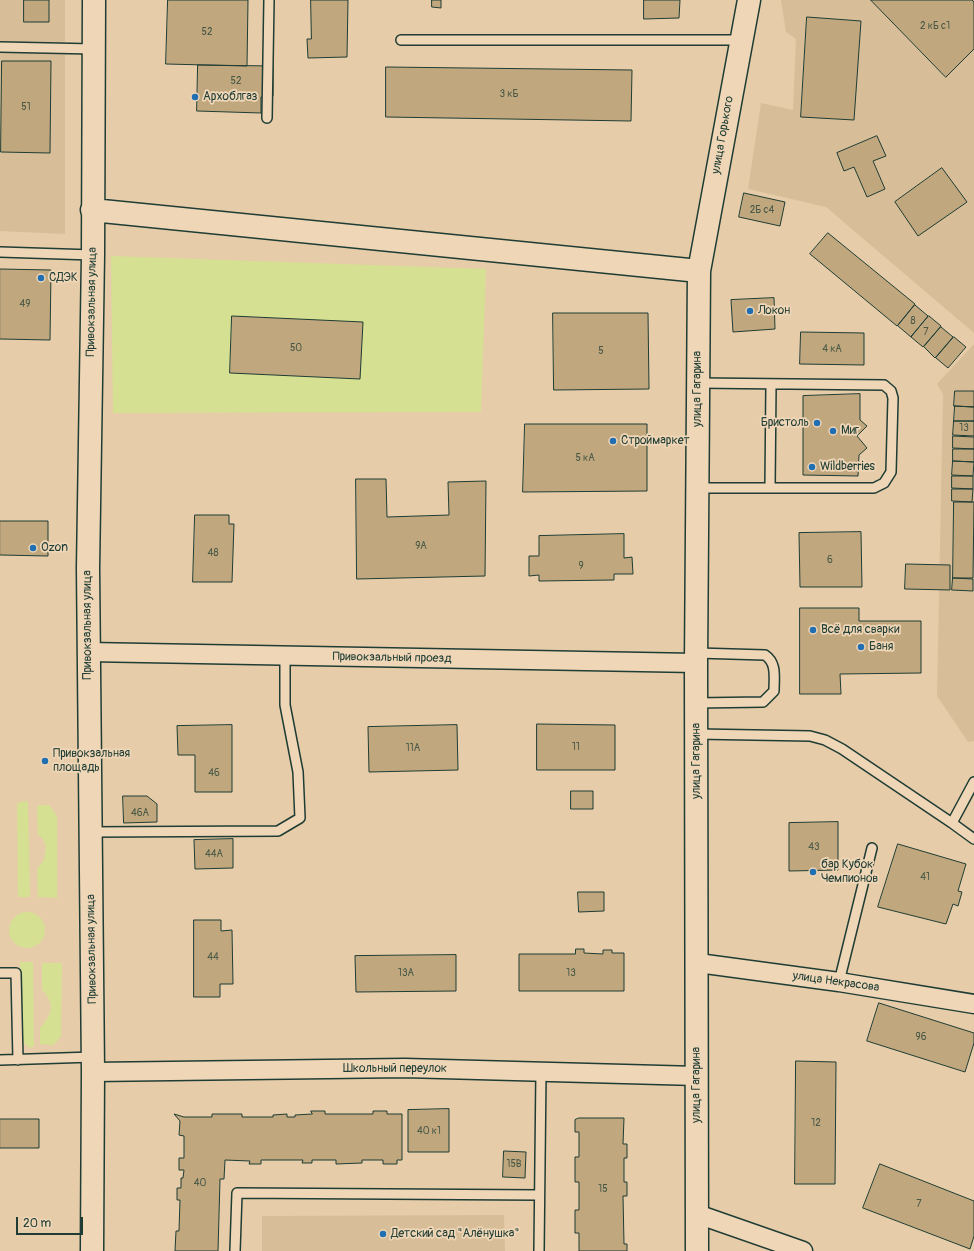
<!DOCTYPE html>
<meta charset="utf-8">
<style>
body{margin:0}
#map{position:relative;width:974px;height:1251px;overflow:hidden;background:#e6cca8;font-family:Pangolin,sans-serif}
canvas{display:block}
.scale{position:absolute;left:16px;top:1217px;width:67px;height:18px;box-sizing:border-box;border:2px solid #1f3d34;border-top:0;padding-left:5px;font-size:12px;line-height:14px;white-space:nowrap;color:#1f3d34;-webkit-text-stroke:3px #efd6b7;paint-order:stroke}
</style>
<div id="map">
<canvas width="974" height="1251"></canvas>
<div class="scale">20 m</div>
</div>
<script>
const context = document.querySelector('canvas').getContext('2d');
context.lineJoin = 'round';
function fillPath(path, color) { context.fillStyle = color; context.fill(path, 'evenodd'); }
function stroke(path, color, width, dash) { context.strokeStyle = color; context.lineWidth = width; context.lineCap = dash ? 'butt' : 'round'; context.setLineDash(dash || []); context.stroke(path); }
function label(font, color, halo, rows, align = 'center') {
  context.font = font + ' Pangolin,sans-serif'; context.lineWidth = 3.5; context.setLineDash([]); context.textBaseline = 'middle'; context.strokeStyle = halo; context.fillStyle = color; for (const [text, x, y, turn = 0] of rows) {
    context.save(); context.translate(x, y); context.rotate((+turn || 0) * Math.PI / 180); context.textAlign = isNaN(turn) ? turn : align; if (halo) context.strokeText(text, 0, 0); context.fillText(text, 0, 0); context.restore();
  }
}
fillPath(new Path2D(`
 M0 0H65V234L0 231Z
 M781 0H974V333L826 207 748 189 761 103 793 110 796 39 786 32Z
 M974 344V741L968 742 937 696 943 394 937 384Z
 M504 1215 505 1251H262V1216Z`), '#d7be99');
fillPath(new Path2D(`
 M111 256 486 269 481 412 113 413Z
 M23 801 28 802 30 897H18L17 804Z
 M37 805H49L57 816V898L38 897 37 869 44 860 46 846 43 839 38 834Z
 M9 930a18 18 0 1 1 36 0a18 18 0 1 1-36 0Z
 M20 962H33L34 1046 30 1048 21 1041Z
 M42 963H62L61 1036 54 1045 40 1044V1028C52 1014 56 1004 42 990Z`), '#d5e093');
const building = new Path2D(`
 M24 0H49V22H24Z
 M168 0H248L247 66 166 64Z
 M311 0H348L347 57 308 58 307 39H311Z
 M432 0H441V8L432 7Z
 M644 0H680L679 18 644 19Z
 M871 0H972L974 2V49L946 77Z
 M807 17 861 21 854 120 801 117Z
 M2 61H51L50 153 1 152Z
 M198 65 273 66V96L261 97V113L197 111Z
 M386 67 632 70 631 121 386 117Z
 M877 136 886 156 873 161 885 189 867 197 854 167 844 171 837 153Z
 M942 168 967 202 918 236 895 202Z
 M744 193 785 202 780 226 739 217Z
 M828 233 915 304 897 326 810 254Z
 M0 269 51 270 50 340 0 339Z
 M774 298 775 329 733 332 731 300Z
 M915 305 928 316 911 337 898 326Z
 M553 313H648L649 389 554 390Z
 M232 316 363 322 360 379 230 373Z
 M929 316 941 326 923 347 911 337Z
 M941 327 953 337 935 358 924 347Z
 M801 332 864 333V365L800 364Z
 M954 337 966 347 948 368 936 358Z
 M955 391H974V407L954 406Z
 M860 394V420L867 426 857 436 867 448 859 455 858 476 803 475V396Z
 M955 406 974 407V421H954Z
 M954 421H974V436L953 435Z
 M525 424H647V491L523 492Z
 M953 436 974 437V449L953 448Z
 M953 449H974V462L953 461Z
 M953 461 974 462 973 476 952 475Z
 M952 476H973V489L952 488Z
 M356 479H386L387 517 449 515 448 482 486 481 485 576 357 579Z
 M952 489H973L972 502 952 501Z
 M954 502H974L973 578H953Z
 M195 515H229V524H234L232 582H193Z
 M0 521H48V556L0 555Z
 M861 532 862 587H800L799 533Z
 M624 534V558L632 557 633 574H614V580L539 581V575L529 576V556H539V536Z
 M906 564 950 565V590L905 589Z
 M953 578 973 579V591L952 590Z
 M800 608H859V621H921V673L840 674 841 694H800Z
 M537 724 615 725V770H537Z
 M232 725V792H195V755H178L177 726Z
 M457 725 458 770 369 772 368 727Z
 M571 791H593V809H571Z
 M123 796H147L157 804V822L124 823Z
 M838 822V870L789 871V823Z
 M233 839V868L195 869 194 840Z
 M898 844 966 864 958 891 962 892 958 906 953 904 946 924 878 907Z
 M578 892H604V911L579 912Z
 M194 920H221V931L232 930 233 984H220V997H194Z
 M576 949H584V953L603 954V950H612V953H624V991H519V954H575Z
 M456 955V991L356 992 355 956Z
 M879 1003 974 1033V1043L965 1072 867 1041Z
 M796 1061 836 1062 835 1184H795Z
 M449 1109V1152H408V1110Z
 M311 1111H325V1114H373V1111H387V1114H402V1160H397V1164H383V1160H362V1163L336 1164V1160H312V1163H302L303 1160H261V1164H249L250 1161 225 1160 224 1179H220L218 1251H175L176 1231H179L180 1200H177V1188H181V1178H183L184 1170H179V1158H184V1136L179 1135 180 1121 174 1114 184 1117H212V1114H242V1117H273V1115L287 1114V1117H295V1115L312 1114Z
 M579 1118H624L623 1144H627V1158H624V1182H627V1196H623L624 1244H627V1251H579V1233H575V1210H579V1182H575V1157H579V1132H575V1120Z
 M0 1119H39V1148H0Z
 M504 1151 526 1152 525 1178 503 1177Z
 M880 1164 974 1201V1236L970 1249 863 1208Z`);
fillPath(building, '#c0a77e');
stroke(building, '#1f3d34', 1);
const lane = new Path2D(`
 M401 40H741
 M0 47 94 49
 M267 118 269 0
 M0 252 93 255
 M697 488H874L884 483 891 472 893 398 891 391 884 385 698 383
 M770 488 771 384
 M696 703 763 702 774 691C774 677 777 663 765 655L697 653
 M697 734 810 736 825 740 842 749 952 823
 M974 782 952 823 974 839
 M90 832 278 831 300 818 298 772 285 705V657
 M0 973H16L18 1060
 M839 982 872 848
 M0 1060 93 1057
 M235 1251 237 1193 538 1195
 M539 1251 541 1072`);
const street = new Path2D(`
 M88 652 696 663
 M698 963 839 982 974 1004
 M93 1072 405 1068 697 1076
 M697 1214 803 1251`);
const secondary = new Path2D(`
 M92 210 699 271
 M92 1251 93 1072 88 568 93 255 94 0
 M697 1251 696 663 699 271 749 0`);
stroke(lane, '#1f3d34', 12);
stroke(street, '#1f3d34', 21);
stroke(secondary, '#1f3d34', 25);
stroke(lane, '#efd6b7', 9);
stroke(street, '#efd6b7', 18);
stroke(secondary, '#efd6b7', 22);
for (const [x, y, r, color] of [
 [195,97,4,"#1f6fb2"],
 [41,278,4,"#1f6fb2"],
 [750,311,4,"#1f6fb2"],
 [817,423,4,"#1f6fb2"],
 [833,431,4,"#1f6fb2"],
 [613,441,4,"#1f6fb2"],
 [812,467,4,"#1f6fb2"],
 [33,548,4,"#1f6fb2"],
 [813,630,4,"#1f6fb2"],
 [861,647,4,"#1f6fb2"],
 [45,761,4,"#1f6fb2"],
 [813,872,4,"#1f6fb2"],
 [383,1234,4,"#1f6fb2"]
]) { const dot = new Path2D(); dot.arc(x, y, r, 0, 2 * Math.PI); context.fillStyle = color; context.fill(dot); stroke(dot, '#efd6b7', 1.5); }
label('10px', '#475846', null, [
 ["2 кБ с1",935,26],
 ["52",207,32],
 ["52",236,81],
 ["3 кБ",509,94],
 ["51",26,107],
 ["2Б с4",762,210],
 ["49",25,304],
 ["8",913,321],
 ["7",926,332],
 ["50",296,348],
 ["4 кА",832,349],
 ["5",601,351],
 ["13",964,428],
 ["5 кА",585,458],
 ["9А",421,546],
 ["48",213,553],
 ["6",830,560],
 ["9",581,566],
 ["11",576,747],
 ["11А",413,748],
 ["46",214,773],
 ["46А",140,813],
 ["43",814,847],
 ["44А",214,854],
 ["41",925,877],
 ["44",213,957],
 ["13А",406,973],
 ["13",571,973],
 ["96",921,1037],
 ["12",816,1123],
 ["40 к1",429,1131],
 ["15В",514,1164],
 ["40",200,1183],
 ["15",603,1189],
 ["7",919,1204]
]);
label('12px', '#1f3d34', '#efd6b7', [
 ["Архоблгаз",203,97],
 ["СДЭК",49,278],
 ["Локон",758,311],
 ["Бристоль",809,423,"right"],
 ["Миг",841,431],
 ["Строймаркет",621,441],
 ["Wildberries",820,467],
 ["Ozon",41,548],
 ["Всё для сварки",821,630],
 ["Баня",869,647],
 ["Привокзальная",53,754],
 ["площадь",53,768],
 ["бар Кубок",821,865],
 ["Чемпионов",821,879],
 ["Детский сад \"Алёнушка\"",391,1234]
], 'left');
label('12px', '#1f3d34', '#efd6b7', [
 ["улица Горького",723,135,-80],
 ["Привокзальная улица",92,302,-89],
 ["улица Гагарина",698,389,-90],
 ["Привокзальная улица",88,625,-90],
 ["Привокзальный проезд",392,658,1],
 ["улица Гагарина",697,761,-90],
 ["Привокзальная улица",92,949,-91],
 ["улица Некрасова",836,982,8],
 ["Школьный переулок",395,1069],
 ["улица Гагарина",697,1085,-90]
]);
</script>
